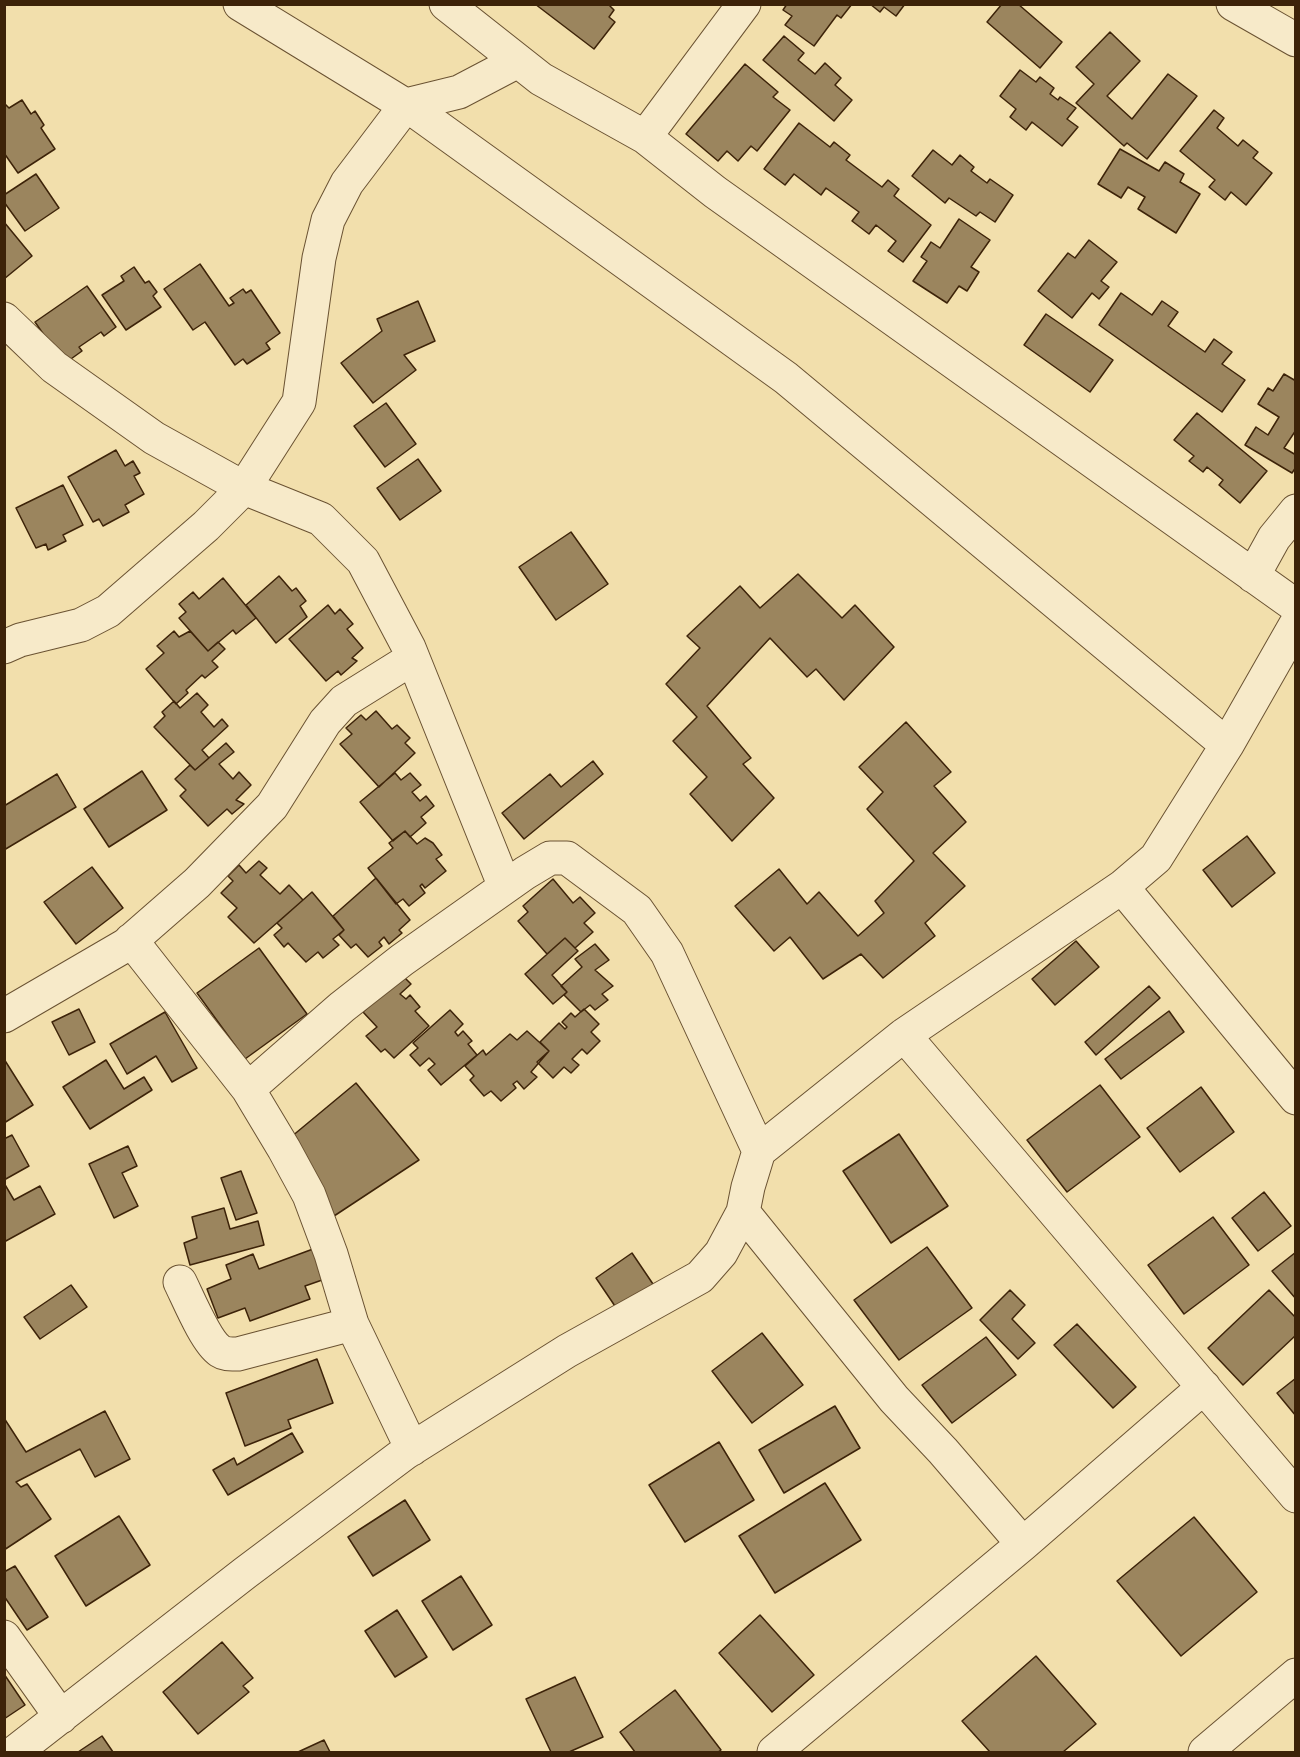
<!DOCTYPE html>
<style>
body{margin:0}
#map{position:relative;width:1300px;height:1757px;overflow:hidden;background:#f2dfac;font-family:"Libre Bodoni",serif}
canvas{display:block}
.frame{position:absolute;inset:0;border:6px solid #3d2309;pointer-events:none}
</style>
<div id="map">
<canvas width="1300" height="1757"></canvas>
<div class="frame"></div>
</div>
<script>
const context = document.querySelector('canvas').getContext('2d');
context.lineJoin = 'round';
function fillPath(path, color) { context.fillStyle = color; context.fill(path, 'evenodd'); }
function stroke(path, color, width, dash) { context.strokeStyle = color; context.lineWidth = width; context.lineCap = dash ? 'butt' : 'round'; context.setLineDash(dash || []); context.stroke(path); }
const building = new Path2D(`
 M535 4H608L614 10 609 17 615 22 594 49Z
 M787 4H852L841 18 837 15 814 46 785 25 792 16 783 10Z
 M870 4H905L896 16 884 7 880 12Z
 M1002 4H1018L1062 42 1040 68 987 22Z
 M1110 32 1140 61 1107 96 1132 119 1168 74 1197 96 1147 159 1127 143 1124 146 1076 103 1094 84 1076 67Z
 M784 36 804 53 798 60 815 74 825 63 841 78 835 85 852 100 834 121 763 60Z
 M745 64 778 92 773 97 790 110 757 151 751 146 738 161 727 151 718 161 686 134Z
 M1020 70 1036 82 1040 77 1054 88 1050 94 1058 100 1060 97 1076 108 1067 119 1078 127 1062 146 1032 122 1026 130 1010 117 1016 109 1000 96Z
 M22 100 31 114 35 111 44 125 41 128 55 149 18 173 4 153V103L9 108Z
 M1214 110 1224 118 1217 128 1238 146 1243 140 1258 152 1253 158 1272 173 1246 205 1231 192 1225 200 1209 187 1215 180 1180 151Z
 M799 123 830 147 834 142 850 155 846 160 882 187 888 180 899 189 894 196 931 225 903 262 888 251 896 241 876 225 869 234 852 221 859 212 826 188 821 195 794 174 785 185 764 169Z
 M1120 149 1159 171 1165 162 1184 174 1180 182 1200 194 1176 233 1138 209 1145 197 1128 187 1121 198 1098 184Z
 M933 150 952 165 960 155 974 167 971 171 987 183 990 179 1013 195 995 222 980 212 976 216 949 198 945 203 912 176Z
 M36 174 59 208 25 231 4 202V195Z
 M959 219 990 240 971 267 979 272 967 291 959 286 947 303 913 281 927 261 921 257 931 242 940 248Z
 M4 222 32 256 4 279Z
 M1089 240 1117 262 1101 281 1109 287 1099 299 1092 293 1072 318 1038 291 1068 253 1075 258Z
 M200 264 229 306 234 303 230 298 243 289 246 293 251 290 280 333 266 343 270 349 247 364 243 359 235 365 205 322 193 330 164 289Z
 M134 267 145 283 149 281 157 292 153 296 161 307 126 330 102 295 124 281 121 276Z
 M87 286 116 327 104 336 101 332 79 347 82 351 64 364 35 322Z
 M1121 293 1152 315 1162 301 1178 312 1168 326 1205 352 1214 339 1232 352 1222 364 1245 380 1222 412 1099 325Z
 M418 301 435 341 404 355 416 370 373 403 341 363 382 331 377 319Z
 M1046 314 1113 360 1090 392 1024 345Z
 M1284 374 1296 381V430L1284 448 1296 455V467L1292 473 1245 445 1256 427 1268 435 1279 417 1258 404 1268 388 1273 391Z
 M386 403 416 444 385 467 354 426Z
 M1197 413 1267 471 1240 503 1219 485 1223 480 1207 467 1203 472 1189 461 1194 456 1174 440Z
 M116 450 125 466 133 461 140 473 134 476 144 494 125 505 129 512 103 526 99 519 93 522 68 477Z
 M418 459 441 491 400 520 377 488Z
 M63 485 83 525 63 535 66 541 48 550 46 544 36 548 16 508Z
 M571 532 608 584 556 620 519 567Z
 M798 574 842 618 855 605 894 647 844 700 816 669 807 677 770 638 707 706 751 758 743 764 774 798 732 841 690 794 707 777 673 741 697 717 666 684 700 648 687 636 740 586 760 608Z
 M279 576 292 591 296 588 306 601 300 606 307 617 276 643 246 605Z
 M223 578 256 618 236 634 233 630 208 651 179 618 186 612 179 604 193 592 199 599Z
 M328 605 335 614 340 609 353 624 347 629 363 648 352 658 357 661 341 675 338 671 326 681 289 639Z
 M174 631 179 637 190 631 208 651 218 642 225 649 212 661 218 667 205 678 202 675 186 690 188 693 176 704 146 669 164 653 157 646Z
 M197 693 208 705 201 712 214 727 222 719 228 726 202 750 209 758 195 770 154 727 165 716 162 712 174 701 180 708Z
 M376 711 392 729 397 725 410 738 405 743 415 753 379 787 340 744 352 734 346 728 361 715 366 720Z
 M906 722 951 772 934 786 966 822 933 853 965 886 925 923 935 936 883 978 861 954 823 979 790 937 774 951 735 906 779 869 807 904 819 892 858 936 884 913 875 901 914 861 867 809 883 792 859 767Z
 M226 743 234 752 219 764 233 779 239 772 251 785 236 800 244 804 232 814 227 809 208 826 180 796 186 790 175 779 190 765 195 770Z
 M593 761 603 774 524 839 502 813 550 774 561 787Z
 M142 771 167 810 109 847 84 809Z
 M395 773 401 780 410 773 421 785 412 792 420 801 426 796 434 806 421 817 426 823 410 837 405 831 393 841 360 802Z
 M57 774 76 807 4 850V806Z
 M405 831 417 844 425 838 433 843 442 855 436 859 446 871 425 888 422 884 420 886 425 893 409 906 403 899 396 904 368 868 393 848 389 843Z
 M1247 836 1275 873 1232 907 1203 870Z
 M259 861 267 868 260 875 280 894 289 885 303 900 254 943 228 917 237 908 221 893 233 881 228 876 239 865 246 873Z
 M92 867 123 908 76 944 44 902Z
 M376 878 410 920 399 930 402 933 389 944 384 937 379 942 382 946 368 957 356 944 351 948 339 935 344 930 333 916Z
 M553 879 573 903 580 897 595 913 584 923 593 932 575 948 565 938 547 954 518 921 528 912 523 906Z
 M312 892 344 930 333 939 339 945 323 958 318 952 306 962 288 943 284 947 274 935 282 928 277 923Z
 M565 938 578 951 552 975 567 992 553 1004 525 974Z
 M1076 941 1099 967 1055 1005 1032 979Z
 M595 944 609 960 595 970 613 986 602 994 608 1000 595 1010 590 1005 581 1012 564 995 567 992 561 986 582 967 575 959Z
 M259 948 307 1014 245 1059 197 993Z
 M402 975 411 984 400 994 406 999 410 995 420 1007 415 1011 429 1026 394 1058 385 1049 381 1052 366 1036 377 1027 363 1012Z
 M1149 986 1160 998 1096 1055 1085 1042Z
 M79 1009 95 1042 69 1055 52 1022Z
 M584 1009 599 1024 591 1032 600 1041 587 1054 582 1049 572 1059 579 1065 571 1073 564 1067 553 1078 537 1062 549 1051 540 1042 559 1023 565 1029 567 1027 562 1022 571 1013 575 1017Z
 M450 1010 463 1024 455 1032 458 1036 463 1031 472 1041 468 1044 477 1055 441 1085 428 1070 435 1064 429 1058 420 1066 410 1055 418 1048 413 1043Z
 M1169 1011 1184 1032 1121 1079 1105 1059Z
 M165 1012 197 1068 172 1082 156 1056 127 1074 110 1044Z
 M527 1031 549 1051 531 1072 537 1077 524 1089 517 1081 513 1084 516 1088 501 1101 491 1091 484 1096 470 1080 474 1076 465 1066 483 1050 486 1055 510 1034 517 1040Z
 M4 1059 33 1105 4 1123Z
 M106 1060 124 1089 144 1077 152 1090 90 1129 63 1087Z
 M356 1083 419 1160 331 1218 285 1142Z
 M1100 1085 1140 1137 1067 1192 1027 1140Z
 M1201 1087 1234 1132 1180 1172 1147 1128Z
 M899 1134 948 1206 891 1243 843 1171Z
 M12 1135 29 1166 4 1180V1139Z
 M128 1146 137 1166 122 1173 138 1206 114 1218 89 1164Z
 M241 1171 257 1213 236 1220 221 1178Z
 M4 1183 14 1200 40 1186 55 1214 4 1242Z
 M1264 1192 1291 1226 1258 1251 1232 1218Z
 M224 1208 230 1229 258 1221 264 1245 190 1265 184 1243 197 1238 192 1217Z
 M1213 1217 1249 1265 1184 1314 1148 1265Z
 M927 1247 972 1308 899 1360 854 1300Z
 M313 1249 325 1279 305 1286 310 1299 250 1321 245 1308 218 1318 207 1289 231 1279 226 1265 253 1254 259 1269Z
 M1296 1252V1299L1272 1271Z
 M632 1253 655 1287 619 1312 596 1278Z
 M71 1285 87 1307 40 1339 24 1317Z
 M1010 1290 1025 1305 1012 1319 1035 1343 1018 1359 980 1320Z
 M1269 1290 1296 1318V1335L1243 1385 1208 1348Z
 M1077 1324 1136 1387 1113 1408 1054 1345Z
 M762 1333 803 1385 752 1423 712 1371Z
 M986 1337 1016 1375 952 1423 922 1385Z
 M317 1359 333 1403 288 1420 291 1428 245 1446 226 1393Z
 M1296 1378V1416L1277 1393Z
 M835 1406 860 1448 784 1493 759 1450Z
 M105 1411 130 1459 95 1477 80 1449 16 1482 21 1487 27 1484 51 1519 4 1550V1418L26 1452Z
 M292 1433 303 1452 228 1495 213 1470 234 1458 237 1465Z
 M719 1442 754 1500 685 1542 649 1485Z
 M825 1483 861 1540 775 1593 739 1536Z
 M405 1500 430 1540 373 1576 348 1537Z
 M119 1516 150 1565 86 1606 55 1556Z
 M1194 1517 1257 1592 1181 1656 1117 1581Z
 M15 1566 48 1617 27 1630 4 1596V1572Z
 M461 1576 492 1625 453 1650 422 1601Z
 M397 1610 427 1657 395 1677 365 1631Z
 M760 1615 814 1675 772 1712 719 1653Z
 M222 1642 253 1678 243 1686 249 1692 198 1734 163 1692Z
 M1036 1656 1096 1724 1063 1752H990L962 1721Z
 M4 1674 25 1705 4 1719Z
 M575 1677 603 1737 569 1752H551L526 1699Z
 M675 1690 721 1750 718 1752H635L620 1732Z
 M102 1736 113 1752H78Z
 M324 1740 330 1752H298Z`);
fillPath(building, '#9b855e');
stroke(building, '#3d2309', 1.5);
const street = new Path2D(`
 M240 4 418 113 786 378 1227 745
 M446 4 541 79 645 137 715 192 1296 606
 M1233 4 1296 40
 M645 137 744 4
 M4 319 54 367 154 438 244 488 321 519 363 561 409 648 505 887
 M1253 576 1274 538 1296 511
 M4 647 20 640 81 625 108 611 206 526 244 488 299 402 319 258 328 220 347 183 406 105 459 92 518 61
 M1122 887 1296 1098
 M131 940 248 1089 284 1149 309 1195 331 1254 352 1324 412 1449
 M4 1016 126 945 197 883 272 806 325 722 344 701 413 658
 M904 1035 1296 1496
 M248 1089 342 1007 402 960 525 873 550 858H567L637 910 667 953 759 1151
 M743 1212 894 1399 943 1451 1023 1544
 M180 1282C188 1298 206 1342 220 1351 226 1355 231 1354 238 1354L352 1324
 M4 1637 61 1717
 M15 1752 245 1573 405 1453 567 1351 700 1277 721 1253 743 1212 748 1187 759 1151 904 1035 1122 887 1156 858 1227 745 1296 624
 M774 1752 1023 1544 1204 1387
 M1205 1752 1296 1675`);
stroke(street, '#6a5232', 35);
stroke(street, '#f7eac9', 33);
</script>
